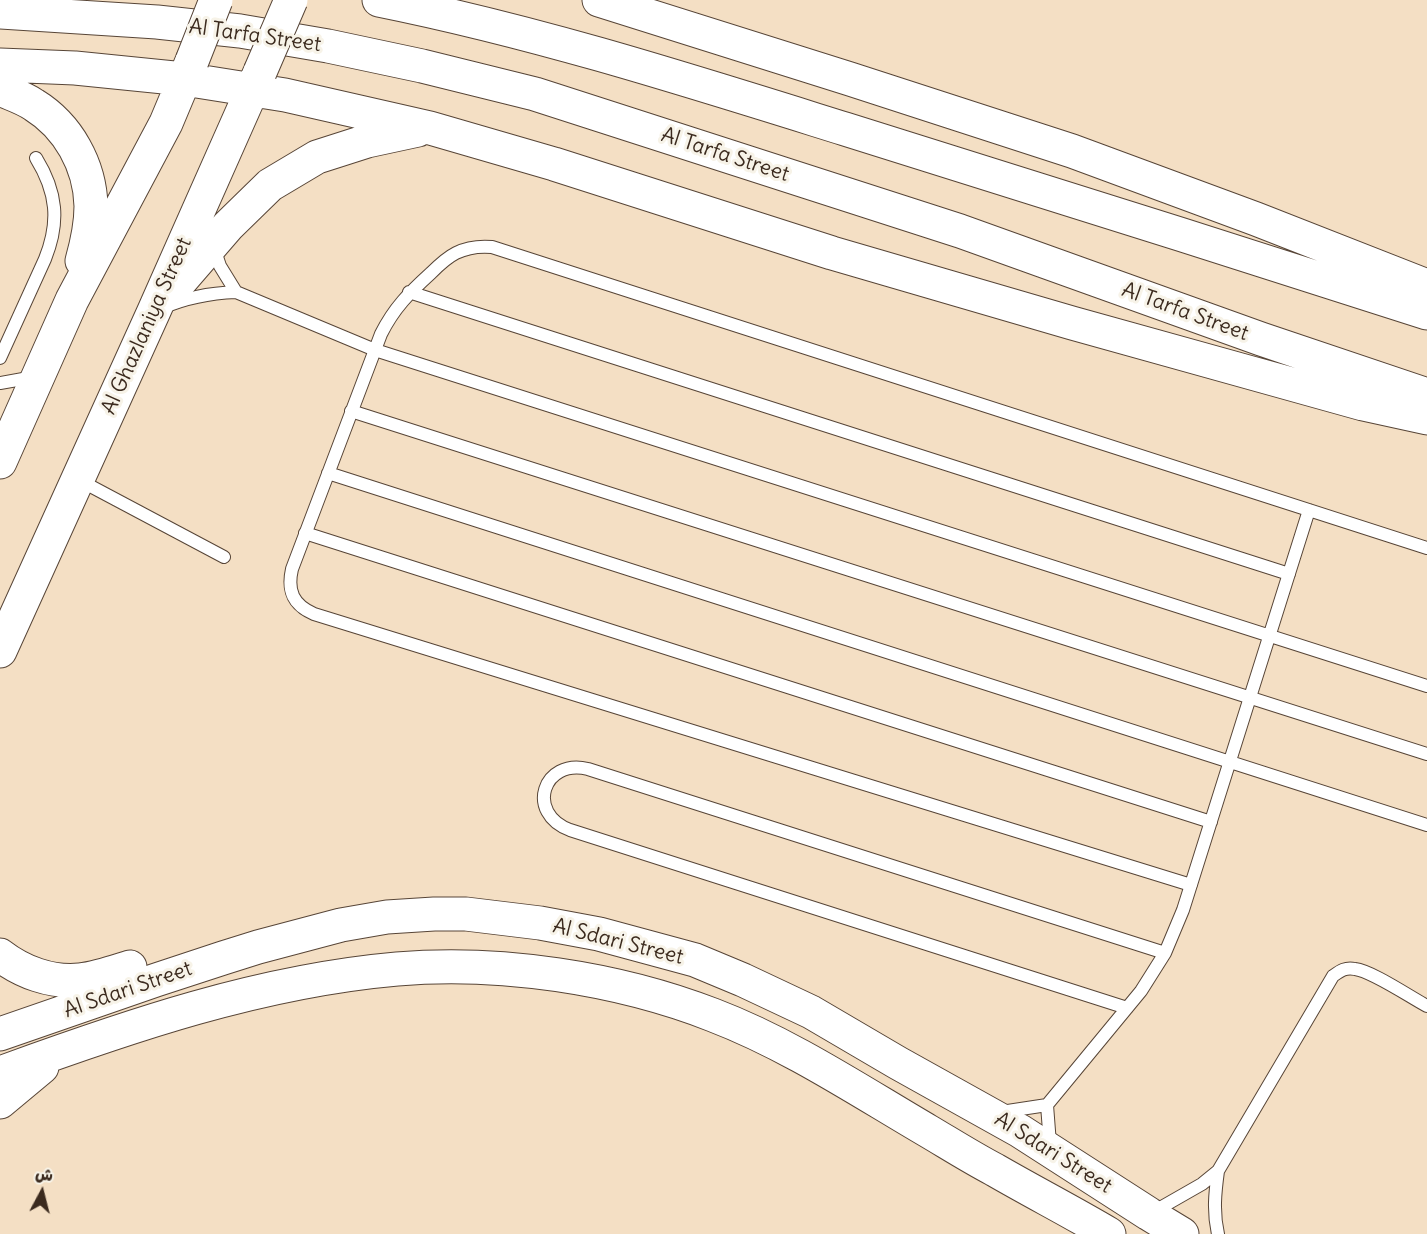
<!DOCTYPE html>
<meta charset="utf-8">
<style>
body{margin:0}
#map{position:relative;width:1427px;height:1234px;overflow:hidden;background:#f4dfc4;font-family:Delius,"Playpen Sans Arabic",sans-serif}
canvas{display:block}
.north{position:absolute;left:12px;top:1162px;width:60px;height:60px;-webkit-text-stroke:4px #f7f3e8;paint-order:stroke;rotate:7deg;font-size:16px;font-weight:700;line-height:24px;text-align:center;color:#3b2a1e}
.north::after{content:'';display:block;margin:auto;width:21px;height:27px;background:#3b2a1e;clip-path:polygon(50% 0,100% 100%,50% 72%,0 100%)}
</style>
<div id="map">
<canvas width="1427" height="1234"></canvas>
<div class="north">ش</div>
</div>
<script>
const context = document.querySelector('canvas').getContext('2d');
context.lineJoin = 'round';
function stroke(path, color, width, dash) { context.strokeStyle = color; context.lineWidth = width; context.lineCap = dash ? 'butt' : 'round'; context.setLineDash(dash || []); context.stroke(path); }
function label(font, color, halo, rows, align = 'center') {
  context.font = font + ' Delius,sans-serif'; context.lineWidth = 6; context.setLineDash([]); context.textBaseline = 'middle'; context.strokeStyle = halo; context.fillStyle = color; for (const [text, x, y, turn = 0] of rows) {
    context.save(); context.translate(x, y); context.rotate((+turn || 0) * Math.PI / 180); context.textAlign = isNaN(turn) ? turn : align; if (halo) context.strokeText(text, 0, 0); context.fillText(text, 0, 0); context.restore();
  }
}
const lane = new Path2D(`
 M214 248 220 266 236 292
 M409 292 1289 574
 M162 308C185 298 211 293 236 292L375 350 1427 686
 M0 358 45 259C60 222 57 192 36 158
 M0 383 34 377
 M351 411 1427 754
 M328 473 1427 825
 M79 480 224 557
 M305 533 1211 822
 M1191 885 314 614C293 605 287 591 292 569L381 334C394 308 409 293 431 273 438 266 446 258 456 253 468 247 480 246 492 247L1427 548
 M1127 1008 570 830C525 813 543 758 588 769L1165 953
 M1001 1112 1047 1105
 M1050 1144 1047 1105 1141 991 1165 953 1183 910 1309 510
 M1153 1212 1202 1184 1218 1171 1333 976C1340 971 1345 967 1355 969 1372 971 1410 997 1427 1006
 M1218 1234C1213 1212 1215 1193 1218 1171`);
const secondary = new Path2D(`
 M379 0C538 32 691 81 845 129 1040 189 1233 251 1427 313
 M599 0 850 79 1072 151 1256 219 1427 286
 M0 12 157 22 240 31 328 46 422 66 535 94 960 231 1261 339 1427 395
 M0 65 75 68 184 79 285 95 430 128 554 164 832 253 1072 323 1363 404 1427 418
 M0 89C11 94 24 98 34 105 68 126 90 165 91 206 91 224 87 243 82 261
 M177 285 228 226 270 185 317 157 367 141 418 130
 M0 462 72 300 166 123 192 61
 M0 651 154 311 260 72
 M0 955C22 972 51 983 80 980 97 978 114 972 130 967
 M0 1034 156 980 223 958 258 947 341 925 387 917 434 914H466L540 923 599 934 695 960 743 980 811 1012 898 1063 1020 1131 1149 1214 1182 1234
 M0 1073C129 1026 260 981 397 969 499 960 618 978 713 1015 789 1044 858 1090 928 1131 950 1144 972 1158 995 1170 1033 1192 1072 1212 1109 1234
 M0 1102 42 1067`);
stroke(lane, '#574537', 14);
stroke(secondary, '#574537', 35);
stroke(lane, '#fff', 12);
stroke(secondary, '#fff', 33);
const secondaryBridge = new Path2D(`
 M192 61 216 0
 M260 72 291 0`);
stroke(secondaryBridge, '#574537', 35, []);
stroke(secondaryBridge, '#fff', 33);
label('21px', '#3b2a1e', '#f7f3e8', [
 ["Al Tarfa Street",255,36,8],
 ["Al Tarfa Street",725,155,18],
 ["Al Tarfa Street",1185,312,20],
 ["Al Ghazlaniya Street",147,326,-66],
 ["Al Sdari Street",618,942,14],
 ["Al Sdari Street",128,990,-19],
 ["Al Sdari Street",1053,1153,32]
]);
</script>
